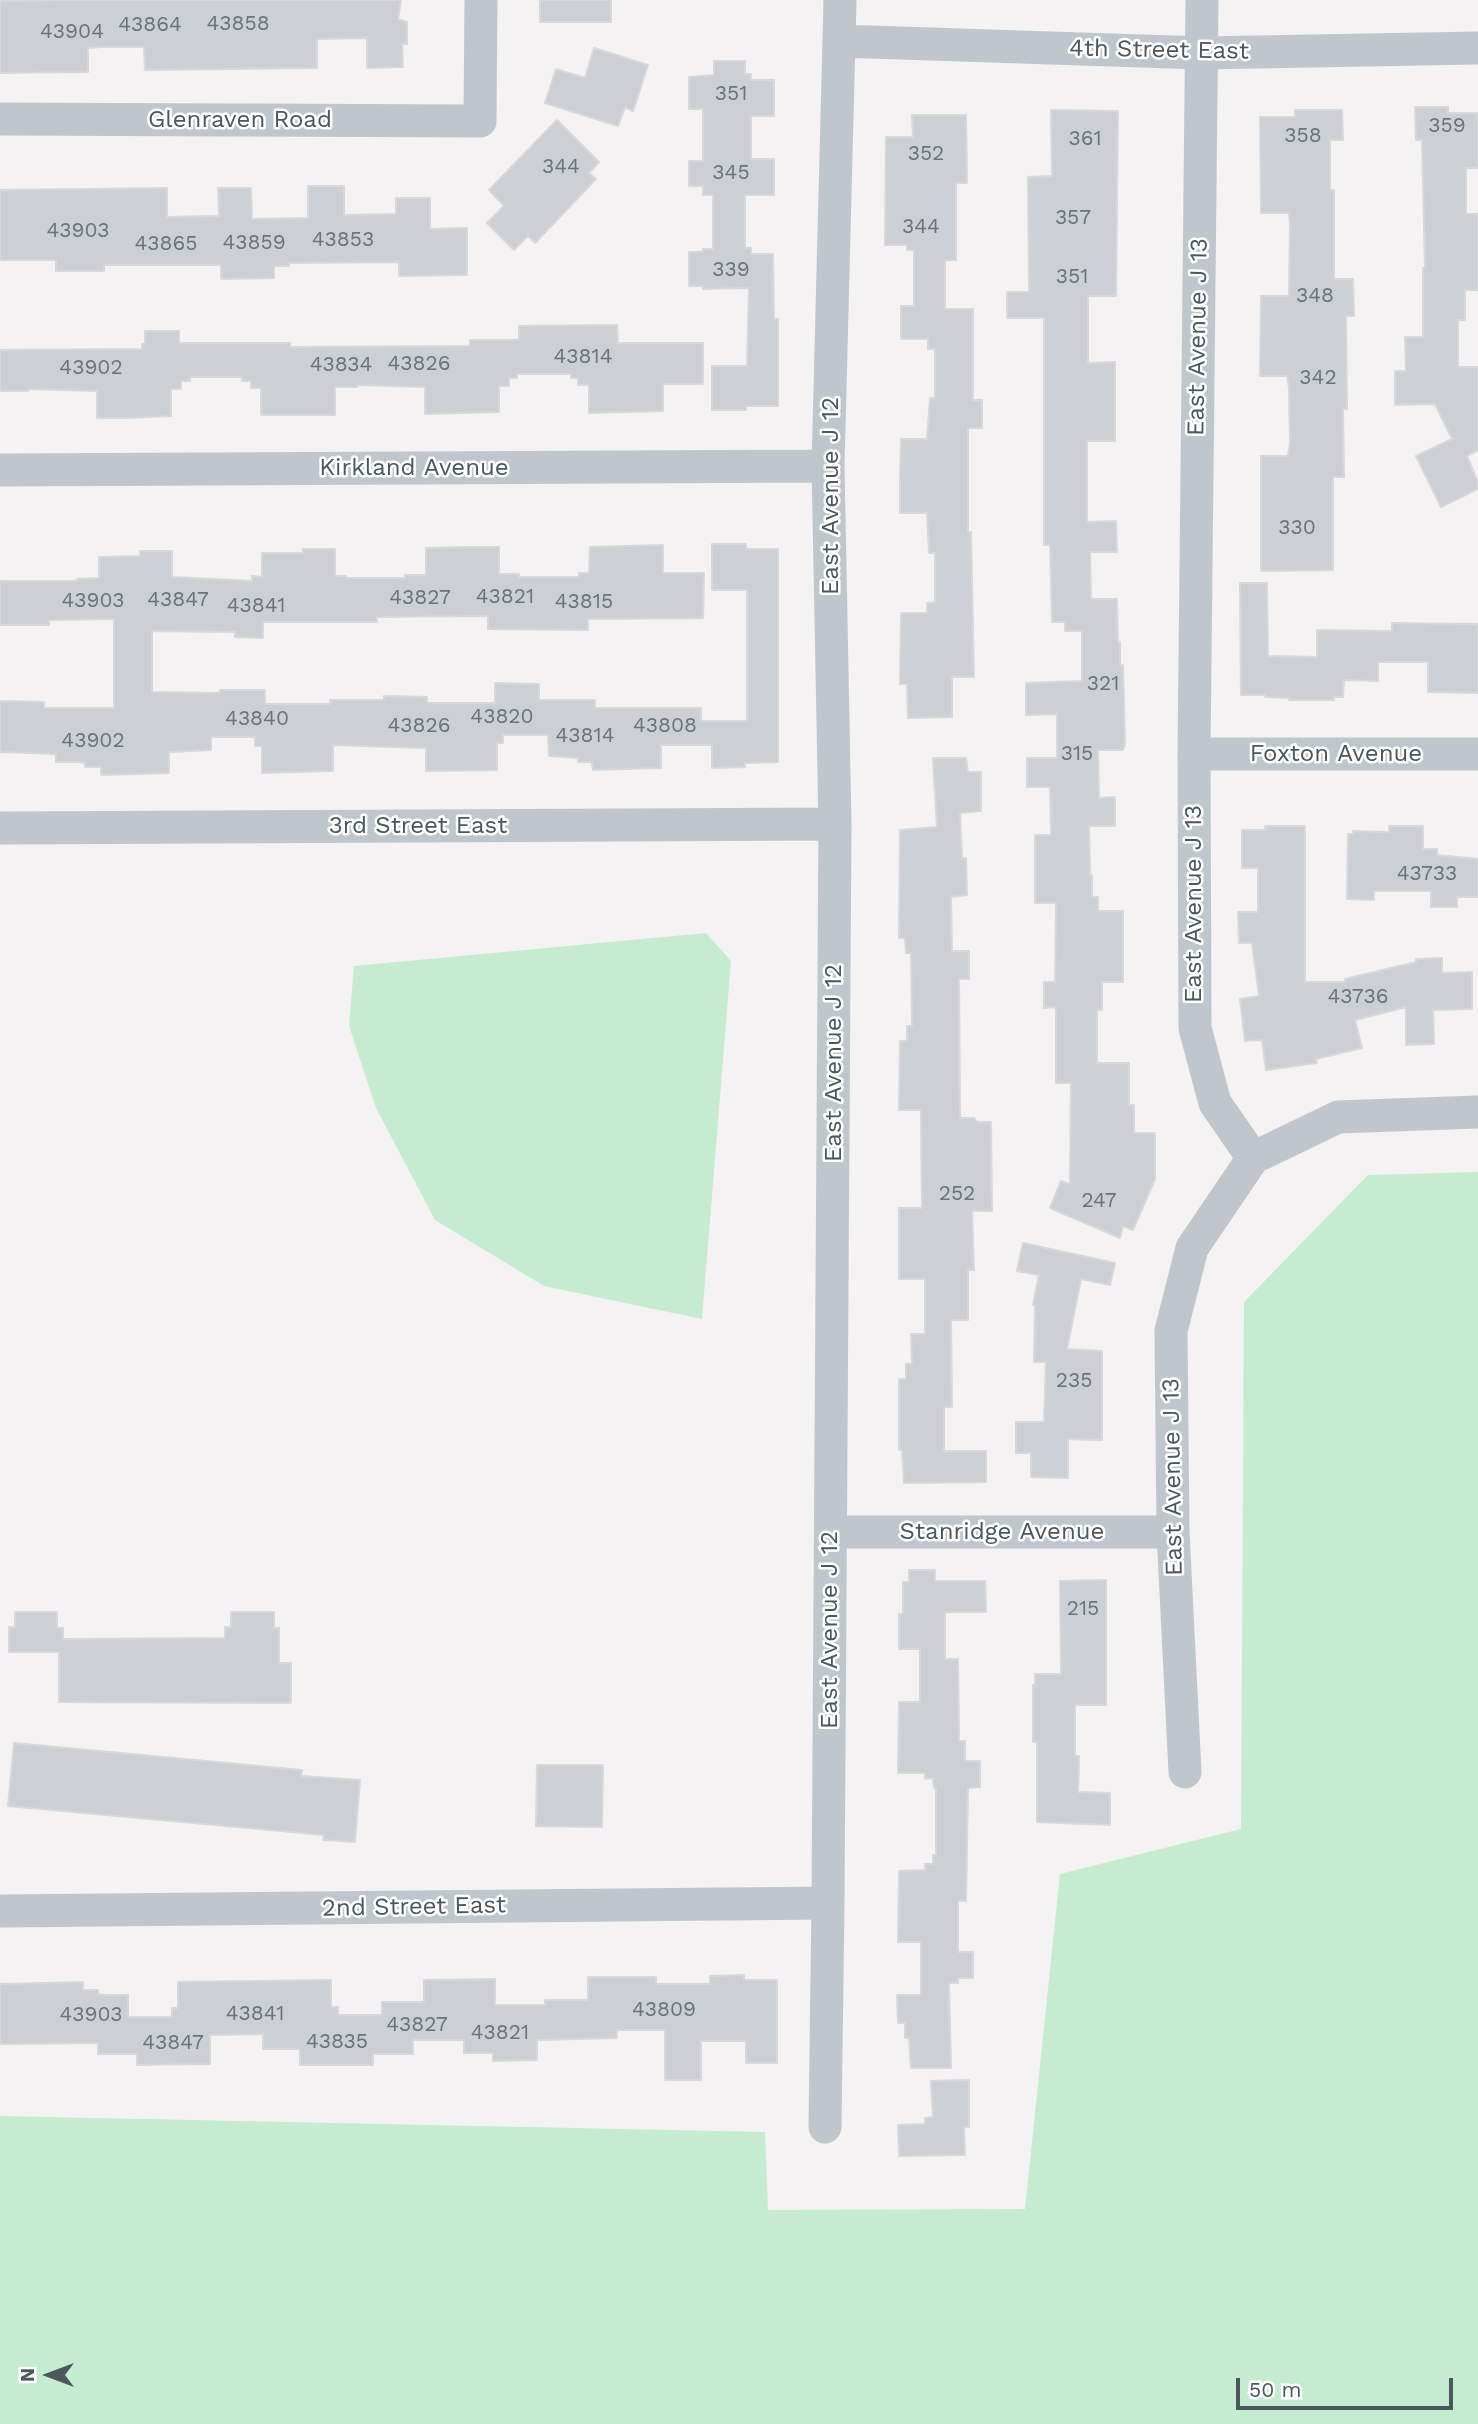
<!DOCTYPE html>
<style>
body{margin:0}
#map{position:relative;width:1478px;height:2424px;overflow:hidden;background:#f4f2f2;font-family:"Work Sans",sans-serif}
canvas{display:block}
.north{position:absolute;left:14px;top:2340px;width:70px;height:70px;-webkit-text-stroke:5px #fff;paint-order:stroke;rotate:270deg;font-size:19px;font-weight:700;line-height:28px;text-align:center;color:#4b565d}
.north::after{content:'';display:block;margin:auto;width:24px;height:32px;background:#4b565d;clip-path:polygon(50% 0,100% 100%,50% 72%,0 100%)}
.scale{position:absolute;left:1236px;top:2378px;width:217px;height:32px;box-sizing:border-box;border:4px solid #4b565d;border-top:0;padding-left:9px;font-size:21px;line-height:24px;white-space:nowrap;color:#4b565d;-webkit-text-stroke:5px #fff;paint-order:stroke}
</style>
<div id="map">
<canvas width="1478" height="2424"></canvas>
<div class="north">N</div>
<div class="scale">50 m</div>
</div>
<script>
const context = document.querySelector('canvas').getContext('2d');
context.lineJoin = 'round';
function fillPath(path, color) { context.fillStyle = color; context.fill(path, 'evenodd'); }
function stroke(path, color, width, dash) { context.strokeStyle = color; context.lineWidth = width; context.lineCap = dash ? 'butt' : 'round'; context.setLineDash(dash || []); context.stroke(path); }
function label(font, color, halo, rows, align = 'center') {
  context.font = font + ' "Work Sans",sans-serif'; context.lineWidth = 5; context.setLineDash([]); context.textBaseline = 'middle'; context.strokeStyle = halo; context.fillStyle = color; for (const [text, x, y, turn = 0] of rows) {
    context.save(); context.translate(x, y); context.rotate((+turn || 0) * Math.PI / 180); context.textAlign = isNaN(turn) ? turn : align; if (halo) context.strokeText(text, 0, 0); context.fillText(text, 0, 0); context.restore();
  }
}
fillPath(new Path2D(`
 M706 933 731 961 702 1319 544 1286 435 1220 376 1108 349 1026 354 966Z
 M1478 1172V2424H0V2116L765 2132 768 2210 1025 2209 1060 1874 1241 1829 1244 1302 1368 1175Z`), '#c5ecd1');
const building = new Path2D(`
 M63 0H401L398 19 407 22V44H402L403 67 367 68V38L317 39V68L145 70 144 47H101L88 48V72L0 73V1Z
 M540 0H611V22H540Z
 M594 48 648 65 633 111 625 107 618 126 545 103 556 69 585 78Z
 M714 61H745V74H751V80H774V116H751V159H774V195H745V248H751V254H773L774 319H778V406H746V410H712V366H747L749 288 703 289V286H689V252H703V249H713V195H703V186H689V161H703V109H689V77L714 75Z
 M1415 107H1448V113H1478V168H1466V214H1478V290H1465V320H1458V367H1478V450L1467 456 1478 483V489L1441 507 1416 456 1452 439 1435 404 1395 405V371H1406L1405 337H1423V268H1425L1422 140H1416Z
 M1051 110 1118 111 1116 296H1088V363L1115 362V441H1087V522L1116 521 1117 552H1090L1091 599H1117L1118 642H1120V665H1123L1125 744 1123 750H1098L1099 798 1115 797V826H1089L1090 875H1092V897H1098V911H1123V982H1102V1010H1097V1063H1129V1105H1134V1133H1155V1179L1133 1230 1123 1226 1120 1238 1050 1208 1061 1181 1070 1184 1071 1083H1056V1011L1055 1007 1044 1008V982H1055L1056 903H1035V835H1051L1050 787H1027V758H1057V714L1026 715V683L1082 681V631H1065V622H1052L1050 545H1044V318H1007V292H1029L1028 177 1052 176Z
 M1295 110H1342L1343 140H1330V190H1334V279H1353L1354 316H1346L1347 409H1343L1344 477H1333V570L1261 571V456H1288L1290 443 1289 387 1287 376H1260L1261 296H1289L1290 225 1289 213H1261L1260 117H1295Z
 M912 115H966L967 183H956V260H945V309H973V400H982V428H968V532H971L974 677H952V717L908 718 907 684H900L901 613H927V603L935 602V553H929L927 513H900V480L901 439H927L930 398H935V349H928V339H901V306H914V250H907V245H885L886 137H913Z
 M557 120 599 162 589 173 596 179 535 243 528 236 514 250 487 223 504 206 489 190Z
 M308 186H344V215L396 214V198H430V229L467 228V275L399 276V262L289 263V266H274V278L221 279V265H104V271H56V260H0V190L167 188V217L219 216 218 188H251L252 219 308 218Z
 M617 325 618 343H703V384H663V411L589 413V385H578V378H571V374H517V378H509V386H499V412L425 414V387L357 385V387H335V415H261V388H251V381H242V377H190V381H181V389H171V416L129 418H97V391L28 389V391H0V350L142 349V344H145V331H179V343H290V347L470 346V340H519V326Z
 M712 544H746V549H778V762L745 763V767L712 768V745H661V768L593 770 592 762H578V758L549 756 548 735H503V743H497V770L426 771V748L333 745V771L262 773V746H255V737H211V750L169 752V773L101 775V767H85V763L79 762H56V754L0 752V701L44 702V708H114V619L49 620V625H0V581H77V579L99 578V557L140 556V551H172V577L252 581V576L262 577V553H303V549H335V576H346V578H405V575H426V548L467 547H499V574H519V577H579V573H589L590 547 663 545V573H704L703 618 588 619V630L488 629V616L377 617V622H263V638L235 637V632L152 631V692L220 693V690H265V704H330V700H384V696L427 697V703H495V683L539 684V700H595V708H701V721H747V590H712Z
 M1240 583H1267L1268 656 1317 657V630L1392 631V623L1478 624V693L1428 692V662H1378V681L1344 680 1343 697H1334V700H1289V698L1265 697V695H1241Z
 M933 758H966L968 772H981V811L960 813 962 858H966L967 895 951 897 952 951H969V979H959L960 1118H974L977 1122H991L992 1211H972L974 1270H968V1320H951L952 1407H944V1451H986V1482L904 1483 902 1450H899V1379H906V1364H912L911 1334H925V1279H899V1208H922L921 1110H899L900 1041H907V1026H912L911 953H906L905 938H899L900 830 937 827Z
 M1265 826H1305V982H1345V979L1416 962V959L1442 958V973L1472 972V1009L1433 1010 1434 1044 1406 1045V1007L1355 1020 1362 1048 1316 1059 1317 1063 1266 1070 1262 1040 1245 1041 1240 999 1259 996 1252 943H1239L1238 912H1258V868H1242V830H1265Z
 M1389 826H1423V849H1437V855L1478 859V897H1457V907H1431V891H1374V900L1347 899 1348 834H1353V831L1389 832Z
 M1023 1243 1115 1263 1110 1285 1081 1279 1067 1349 1102 1351V1440L1068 1439V1478L1031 1477V1453H1016V1422H1044L1046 1362H1034L1035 1305H1033L1039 1275 1017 1271Z
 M909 1570H935V1581H985L986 1612H945V1659H958L959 1741H965V1761H980V1787L968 1788 966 1901H958V1952H973V1978H958V1983H949L951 2068H911L909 2038H905V2023H898L897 1995H921V1942H898L899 1871 925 1870V1864H933V1855H936V1788H934L933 1778 925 1779V1773H898L899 1702H920V1649H899V1614H903V1582H909Z
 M1106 1580V1705H1075V1756H1079L1078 1792 1110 1793V1825L1037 1822V1742H1033V1685H1035V1674H1061L1060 1581Z
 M15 1612H57V1628H63V1639L225 1638V1627H231V1612H274V1628H279V1663H291V1703L59 1702V1652H9V1627H15Z
 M14 1743 302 1770 301 1776 360 1780 355 1842 323 1840 324 1835 8 1806Z
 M537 1765H603L602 1827 536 1826Z
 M744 1975V1980H777V2063H746V2041H701V2080H665V2030H617V2038L537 2040V2060L493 2061V2053H464V2040H413V2054H373V2065H300V2049H263V2034L210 2035V2064L137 2065V2054H98V2043L0 2044V1984L83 1982V1990H98V1994L105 1995H128V2017H172V2008H178V1982L331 1980V2007H338V2015H382V2002H424V1980L495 1979V2005H545V2000H588V1977H656V1984H710V1976Z
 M969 2080V2127H964L965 2155 899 2156 898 2125 925 2124V2118L933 2117 931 2081Z`);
fillPath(building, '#cccfd3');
stroke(building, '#d6d8dc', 2);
stroke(new Path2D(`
 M1202 0 1194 754 1195 1028 1215 1103 1253 1158
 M840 41 1202 53 1478 48
 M0 119 480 121 481 0
 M0 470 828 466
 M1194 754H1478
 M0 828 835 824
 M831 1532H1173
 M1185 1772 1173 1532 1171 1331 1192 1248 1253 1158 1338 1117 1478 1112
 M0 1911 828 1903
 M825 2127 828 1903 835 824 828 466 840 0`), '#bfc7cd', 33);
label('21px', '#6b747a', null, [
 ["43858",238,24],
 ["43864",150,25],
 ["43904",72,32],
 ["351",731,94],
 ["359",1447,126],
 ["358",1303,136],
 ["361",1085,139],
 ["352",926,154],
 ["344",561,167],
 ["345",731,173],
 ["357",1073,218],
 ["344",921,227],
 ["43903",78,231],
 ["43853",343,240],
 ["43859",254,243],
 ["43865",166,244],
 ["339",731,270],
 ["351",1072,277],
 ["348",1315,296],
 ["43814",583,357],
 ["43826",419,364],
 ["43834",341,365],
 ["43902",91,368],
 ["342",1318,378],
 ["330",1297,528],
 ["43821",505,597],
 ["43827",420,598],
 ["43847",178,600],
 ["43903",93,601],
 ["43815",584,602],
 ["43841",256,606],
 ["321",1103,684],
 ["43820",502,717],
 ["43840",257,719],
 ["43826",419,726],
 ["43808",665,726],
 ["43814",585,736],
 ["43902",93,741],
 ["315",1077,754],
 ["43733",1427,874],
 ["43736",1358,997],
 ["252",957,1194],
 ["247",1099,1201],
 ["235",1074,1381],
 ["215",1083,1609],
 ["43809",664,2010],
 ["43841",255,2014],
 ["43903",91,2015],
 ["43827",417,2025],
 ["43821",500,2033],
 ["43835",337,2042],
 ["43847",173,2043]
]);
label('24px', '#4b565d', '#fff', [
 ["4th Street East",1159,50,1],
 ["Glenraven Road",240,120],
 ["East Avenue J 13",1198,337,-89],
 ["Kirkland Avenue",414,468],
 ["East Avenue J 12",831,496,-90],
 ["Foxton Avenue",1336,754],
 ["3rd Street East",418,826],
 ["East Avenue J 13",1194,904,-90],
 ["East Avenue J 12",834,1063,-90],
 ["East Avenue J 13",1173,1477,-91],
 ["Stanridge Avenue",1002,1532],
 ["East Avenue J 12",830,1630,-90],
 ["2nd Street East",414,1907,-1]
]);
</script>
